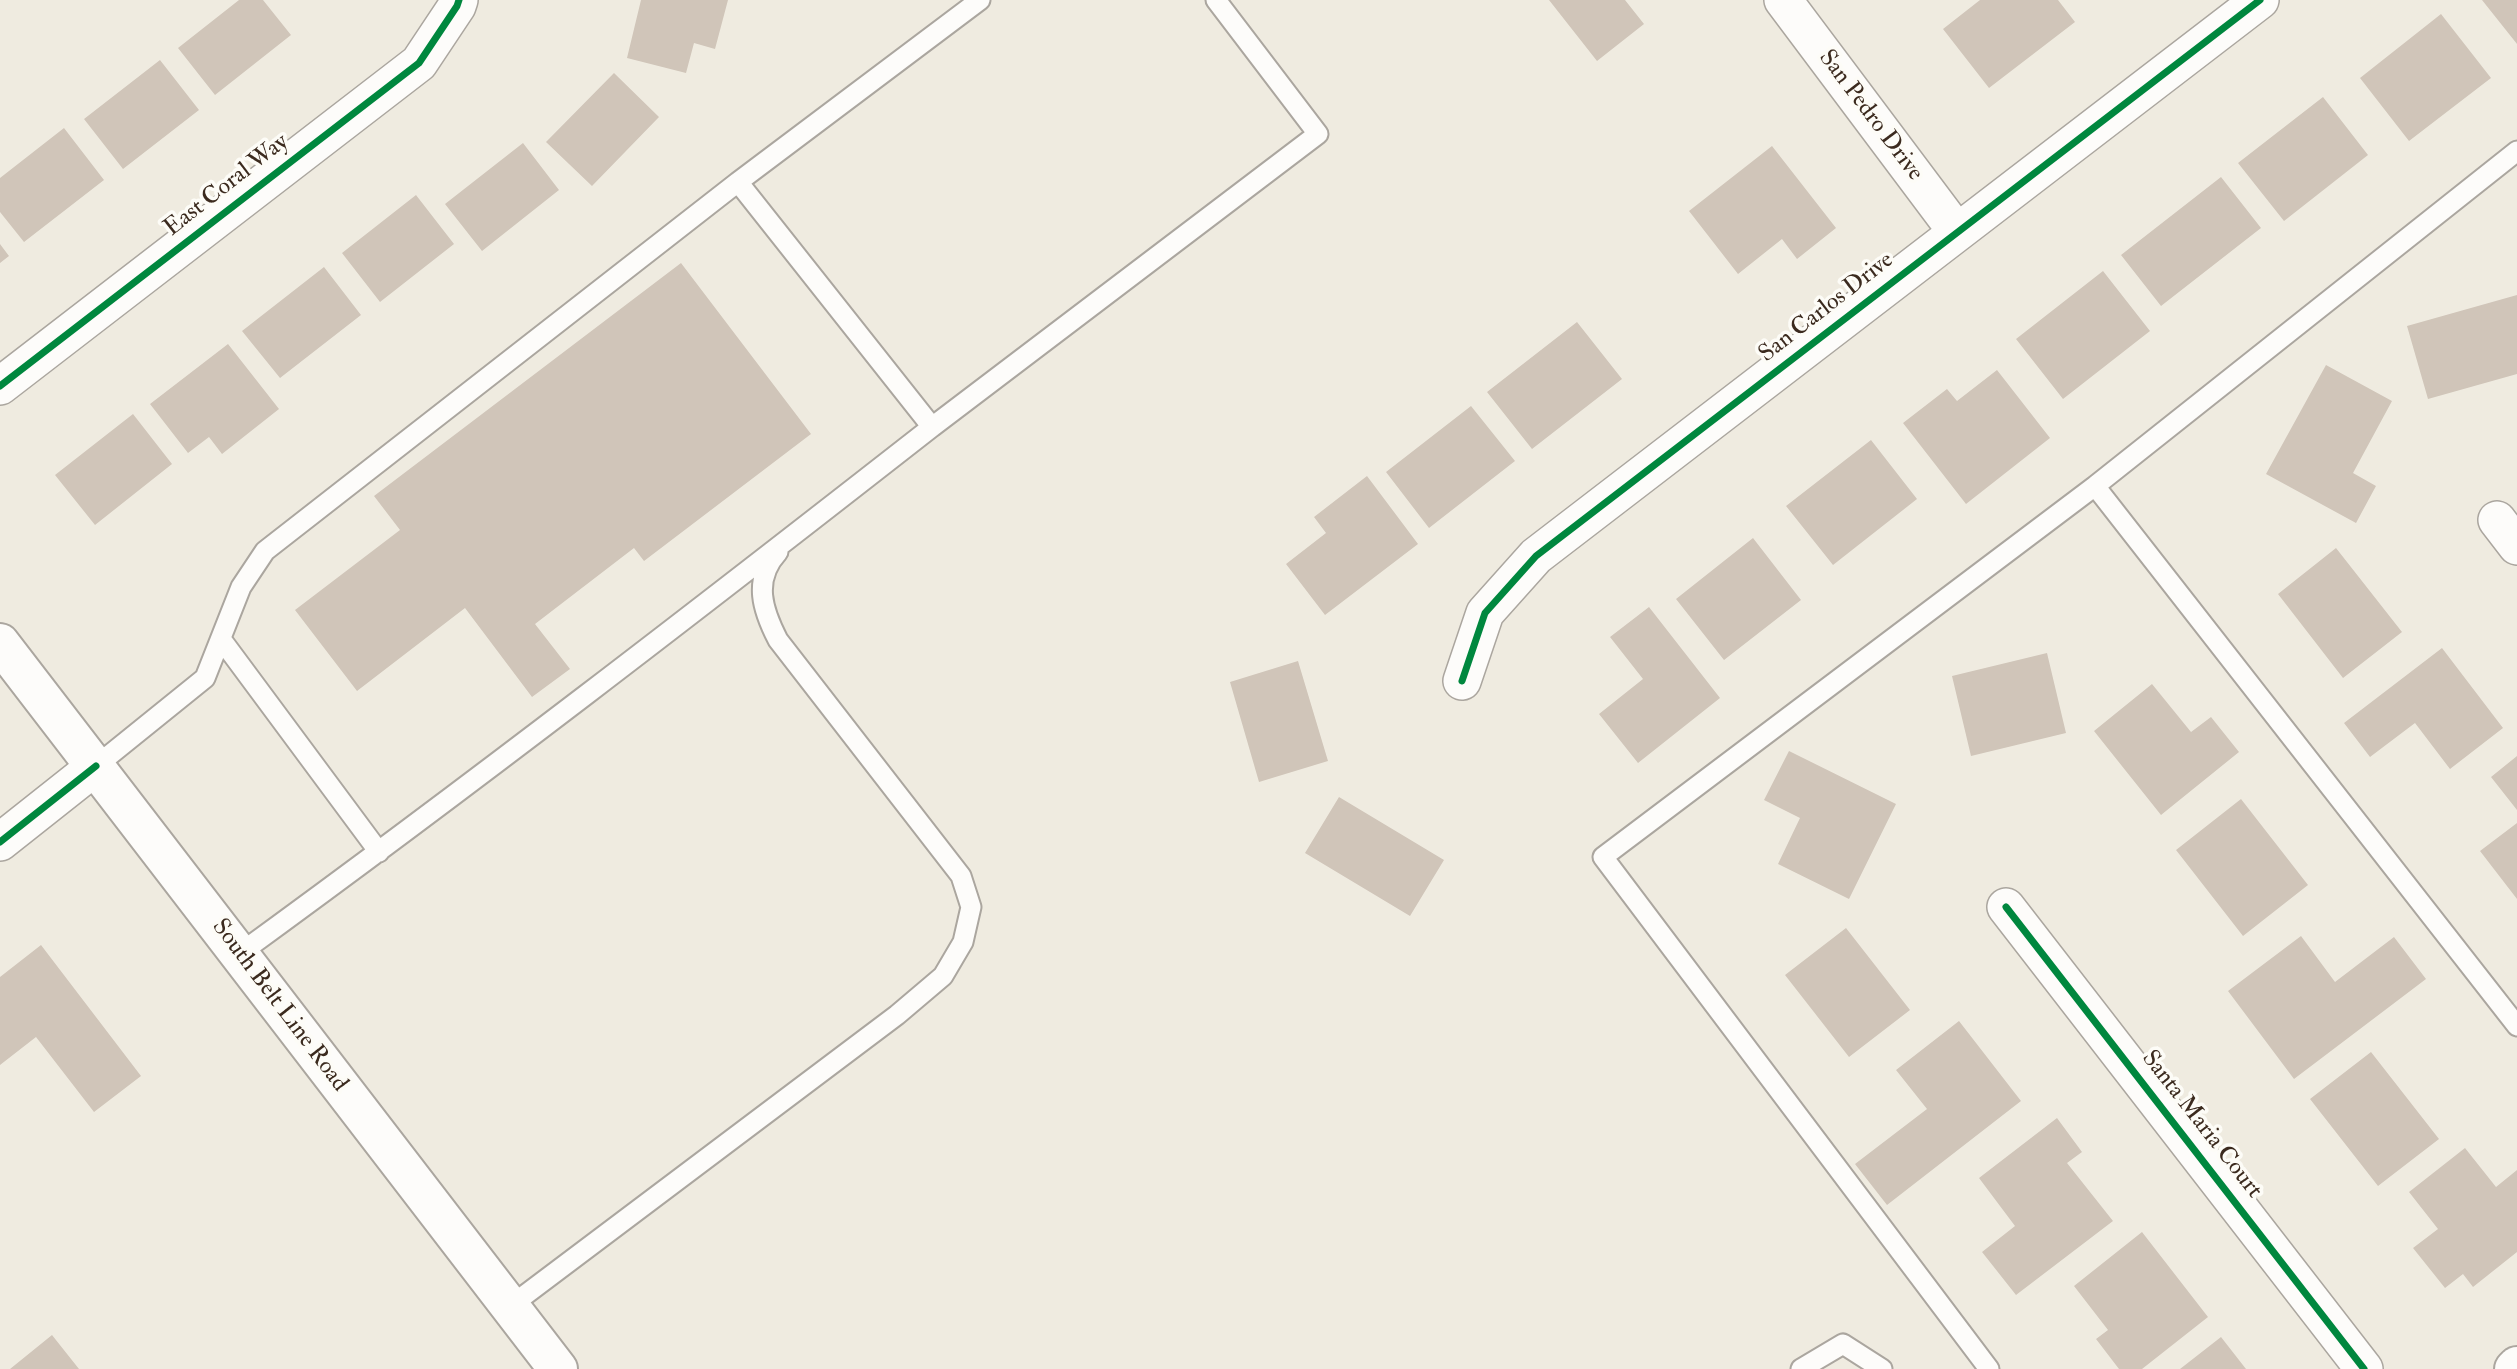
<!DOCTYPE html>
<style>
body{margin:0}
canvas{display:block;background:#efebe0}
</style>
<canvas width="2517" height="1369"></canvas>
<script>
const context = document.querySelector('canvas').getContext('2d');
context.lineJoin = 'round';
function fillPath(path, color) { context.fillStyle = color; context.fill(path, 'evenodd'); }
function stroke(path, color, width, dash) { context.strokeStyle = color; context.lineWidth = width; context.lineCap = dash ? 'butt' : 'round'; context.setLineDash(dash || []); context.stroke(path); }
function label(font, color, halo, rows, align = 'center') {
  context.font = font + ' "IM FELL Double Pica",serif'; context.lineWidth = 7; context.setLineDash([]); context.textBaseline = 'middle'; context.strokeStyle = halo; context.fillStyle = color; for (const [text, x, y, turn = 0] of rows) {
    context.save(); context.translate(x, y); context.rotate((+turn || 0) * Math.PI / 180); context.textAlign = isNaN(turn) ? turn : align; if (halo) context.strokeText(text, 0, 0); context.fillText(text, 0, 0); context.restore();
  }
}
fillPath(new Path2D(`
 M239 0H263L291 35 215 95 178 48Z
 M641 0H728L715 49 694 43 686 73 627 58Z
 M1549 0H1625L1644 24 1597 61Z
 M1980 0H2058L2075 22 1989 88 1943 29Z
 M2482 0H2517V44Z
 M2441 14 2491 78 2409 141 2360 78Z
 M160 60 199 110 123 169 84 119Z
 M614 73 659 117 592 186 546 142Z
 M2323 97 2368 155 2284 221 2238 163Z
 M64 128 104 180 24 242 0 212V178Z
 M523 143 559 190 482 251 445 204Z
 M1772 146 1836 228 1797 259 1782 239 1738 274 1689 211Z
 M2221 177 2261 228 2161 306 2121 255Z
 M416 195 454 244 380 302 342 253Z
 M0 244 9 256 0 263Z
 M681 263 811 434 644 561 634 548 535 624 570 669 532 697 465 608 357 691 295 610 400 530 374 496Z
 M324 267 361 315 280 378 242 331Z
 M2103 271 2150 331 2063 399 2016 339Z
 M2517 295V374L2428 399 2407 326Z
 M1577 322 1622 379 1532 449 1487 392Z
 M228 344 279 409 222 454 209 437 188 453 150 404Z
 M2326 365 2392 401 2353 473 2376 486 2356 523 2266 474Z
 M1997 370 2050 438 1966 504 1903 423 1947 389 1957 401Z
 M1471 406 1515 461 1429 528 1386 472Z
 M133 414 172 464 95 525 55 475Z
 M1871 440 1917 499 1833 565 1786 506Z
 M1367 476 1418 544 1325 615 1286 564 1326 533 1314 517Z
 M1753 538 1801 600 1724 660 1676 599Z
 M2336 548 2402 632 2343 678 2278 594Z
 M1649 607 1720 698 1638 763 1599 714 1643 679 1610 637Z
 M2442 648 2503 728 2450 769 2415 723 2370 757 2344 723Z
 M2047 653 2066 733 1971 756 1952 676Z
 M1298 661 1328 761 1259 782 1230 682Z
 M2152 684 2191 732 2211 717 2239 752 2161 815 2094 731Z
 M1789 751 1896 804 1849 899 1778 864 1800 818 1764 800Z
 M2517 756V810L2491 777Z
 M1339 797 1444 860 1410 916 1305 853Z
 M2241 799 2308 885 2243 936 2176 850Z
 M2517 823V899L2480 851Z
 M1846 928 1910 1010 1849 1057 1785 975Z
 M2301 936 2335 982 2394 937 2426 979 2294 1079 2228 991Z
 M41 945 141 1076 94 1112 36 1037 0 1065V977Z
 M1959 1021 2021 1101 1887 1205 1855 1164 1927 1109 1896 1070Z
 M2371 1052 2439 1139 2378 1186 2310 1099Z
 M2057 1118 2082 1152 2067 1163 2113 1221 2016 1295 1982 1252 2015 1226 1979 1178Z
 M2465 1148 2496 1187 2517 1170V1252L2473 1287 2463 1274 2445 1288 2413 1248 2438 1229 2409 1192Z
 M2142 1232 2208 1317 2142 1369H2119L2096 1339 2108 1330 2074 1286Z
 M52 1335 79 1369H10Z
 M2221 1337 2246 1369H2180Z`), '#d0c5b9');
const lane = new Path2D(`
 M738 182 980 0
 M932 427 1318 134 1216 0
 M2095 486 2517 1026
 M221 639 379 852
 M96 766 205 678 241 587 265 551 738 182 932 427C703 606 474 783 239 954
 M509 1307 897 1015 943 976 963 942 971 907 961 876 778 640C763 611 752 580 778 552
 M1801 1369 1843 1344 1882 1369
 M1989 1369 1603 857 2095 486 2517 151`);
const street = new Path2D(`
 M1783 0 1957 232
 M0 386 419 63 457 6 459 0
 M2497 520 2517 546
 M1462 681 1485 613 1536 556 2260 0
 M0 842 96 766
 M2006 907 2364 1369`);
const secondary = new Path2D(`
 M2514 1369 2517 1366`);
const primary = new Path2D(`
 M0 643 558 1369`);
stroke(lane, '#aba69f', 23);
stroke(street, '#aba69f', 40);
stroke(secondary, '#aba69f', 42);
stroke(primary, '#aba69f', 42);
stroke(lane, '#fdfcfa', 19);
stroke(street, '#fdfcfa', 37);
stroke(secondary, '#fdfcfa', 38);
stroke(primary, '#fdfcfa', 38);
stroke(new Path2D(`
 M0 386 419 63 457 6 459 0
 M1462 681 1485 613 1536 556 2260 0
 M0 842 96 766
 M2006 907 2364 1369`), '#00873e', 7);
label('24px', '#3b2a1e', '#fdfcf7', [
 ["San Pedro Drive",1870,116,53],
 ["East Coral Way",227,186,-38],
 ["San Carlos Drive",1827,308,-38],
 ["South Belt Line Road",279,1006,53],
 ["Santa Maria Court",2201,1125,52]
]);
</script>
